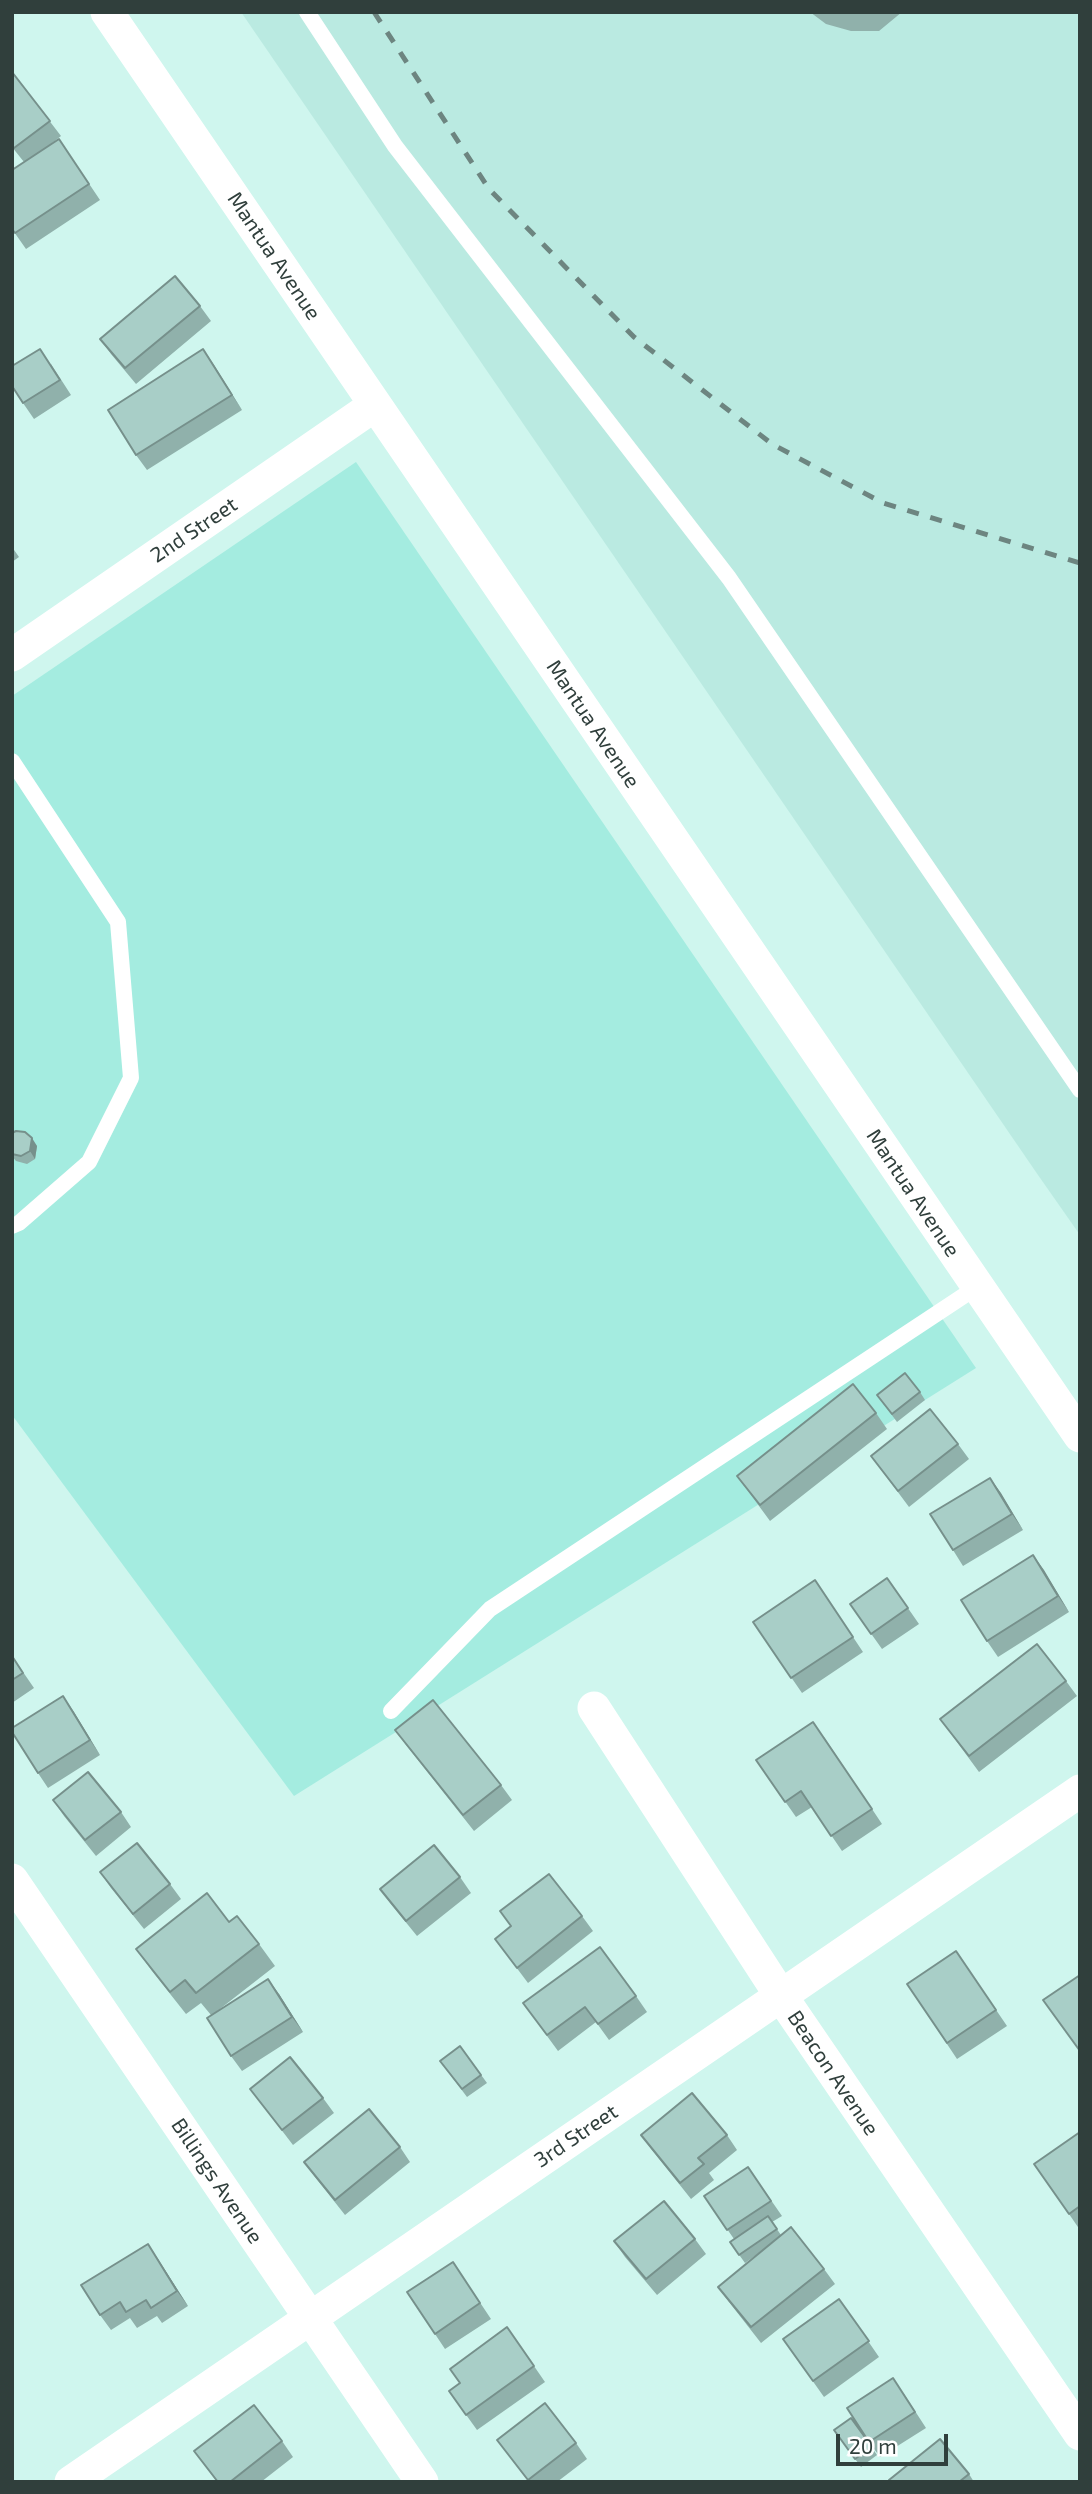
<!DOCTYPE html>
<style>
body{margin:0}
#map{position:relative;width:1092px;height:2494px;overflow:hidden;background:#cff6ee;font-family:"Exo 2",sans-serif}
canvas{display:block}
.frame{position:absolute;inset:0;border:14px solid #303f3c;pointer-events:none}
.scale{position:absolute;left:836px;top:2434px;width:112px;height:32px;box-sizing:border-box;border:4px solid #303f3c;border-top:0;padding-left:9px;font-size:21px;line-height:24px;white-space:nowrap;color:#303f3c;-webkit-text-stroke:5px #fff;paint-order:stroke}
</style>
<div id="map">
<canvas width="1092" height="2494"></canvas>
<div class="frame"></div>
<div class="scale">20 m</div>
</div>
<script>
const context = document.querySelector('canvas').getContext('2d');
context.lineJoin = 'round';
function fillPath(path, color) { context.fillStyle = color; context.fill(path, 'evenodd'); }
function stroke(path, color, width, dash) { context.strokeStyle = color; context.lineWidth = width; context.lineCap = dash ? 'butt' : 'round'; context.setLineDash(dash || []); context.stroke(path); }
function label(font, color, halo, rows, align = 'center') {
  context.font = font + ' "Exo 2",sans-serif'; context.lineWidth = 5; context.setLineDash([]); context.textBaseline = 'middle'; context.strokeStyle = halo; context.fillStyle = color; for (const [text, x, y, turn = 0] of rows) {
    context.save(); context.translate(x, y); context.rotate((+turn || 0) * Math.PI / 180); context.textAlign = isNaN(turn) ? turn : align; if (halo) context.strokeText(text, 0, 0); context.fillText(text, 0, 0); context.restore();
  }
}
fillPath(new Path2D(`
 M241 12H1080V1235L1038 1175Z`), '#baeae1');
fillPath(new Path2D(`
 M356 462 976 1368 294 1796 12 1415V696Z`), '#a4ece0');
stroke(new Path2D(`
 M307 12 395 146 729 578 1080 1090
 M12 761 118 922 131 1078 89 1162 19 1223 12 1226
 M391 1711 490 1609 977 1287`), '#fff', 16);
stroke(new Path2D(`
 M107 12 1080 1436
 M12 655 375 405
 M594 1708 781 1996 1080 2434
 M12 1880 422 2482
 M71 2482 1080 1791`), '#fff', 33);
stroke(new Path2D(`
 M374 12 489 189 634 337 772 444 883 503 1080 563`), '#6d8580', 5, [12, 12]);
fillPath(new Path2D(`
 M810 12H902L879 31H851L826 24Z
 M12 72 61 136 51 144 59 139 100 200 26 249 12 229 24 162 12 147Z
 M200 306 211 321 136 384 111 354 100 339Z
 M203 349 242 410 147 470 136 455Z
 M51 364 71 395 34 419 23 403Z
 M12 547 19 557 12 562Z
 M12 1133 37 1146 35 1159 27 1164 16 1161 12 1156Z
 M920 1392 925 1400 897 1422 877 1395Z
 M876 1413 887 1429 770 1521 737 1476Z
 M958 1444 969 1459 909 1507 871 1456Z
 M990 1478 1023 1530 963 1566 953 1550Z
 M1033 1555 1069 1612 998 1657 987 1641Z
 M887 1578 919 1624 882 1649 850 1604Z
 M815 1580 863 1652 802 1693 753 1622Z
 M12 1656 34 1688 12 1703Z
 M1066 1681 1077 1696 979 1772 940 1719Z
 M63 1696 100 1755 48 1788 38 1773Z
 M395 1730 501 1785 512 1800 474 1831 406 1745Z
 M824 1737 882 1824 842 1851 812 1807 796 1817 756 1760Z
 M53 1800 121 1812 131 1827 96 1856 64 1816Z
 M100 1872 170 1884 181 1899 144 1929 111 1888Z
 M460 1877 471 1893 417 1936 391 1904 380 1889Z
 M500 1911 582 1916 593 1931 528 1983 495 1939 511 1926Z
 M229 1922 259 1944 275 1966 216 2012 279 1994 303 2032 242 2071 231 2056 211 2015 201 2003 186 2014 152 1971 136 1949Z
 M956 1951 1007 2026 957 2059 907 1984Z
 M636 1996 647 2012 609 2040 596 2022 558 2051 523 2003Z
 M460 2046 487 2083 467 2097 440 2061Z
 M250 2089 323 2098 334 2113 293 2145Z
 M1080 2132V2230L1069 2214Z
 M641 2135H727L737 2150 709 2173 714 2180 691 2199 652 2150Z
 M400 2147 410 2162 345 2215 315 2177 304 2162Z
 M748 2167 782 2216 772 2222 781 2235 824 2269 835 2284 761 2343 729 2302 718 2287 763 2250 745 2263 730 2242 734 2239 704 2196Z
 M695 2239 706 2254 657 2295 625 2257 614 2241Z
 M148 2244 188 2306 162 2323 157 2316 137 2328 130 2318 111 2330 100 2315Z
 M453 2262 491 2319 445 2349 435 2334Z
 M839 2299 879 2357 824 2397 783 2339Z
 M507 2327 545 2382 477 2430 449 2391 460 2383Z
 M904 2394 926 2428 880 2457 869 2442Z
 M851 2418 877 2455 861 2467 834 2430Z
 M497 2440 576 2443 587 2459 557 2482H529Z
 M282 2441 293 2457 261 2482H217L194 2451Z
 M969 2474 974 2482H890Z`), '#90b1ab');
fillPath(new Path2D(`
 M203 349 214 365 242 410 232 395Z
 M32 1138 37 1146 35 1159 30 1151Z
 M990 1478 1001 1493 1023 1530 1012 1514Z
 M1033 1555 1044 1570 1069 1612 1058 1596Z
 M63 1696 74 1712 100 1755 90 1740Z
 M268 1979 279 1994 303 2032 292 2017Z
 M148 2244 158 2259 188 2306 177 2291Z`), '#76908b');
const building = new Path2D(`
 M12 72 50 121 14 148 12 146Z
 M59 139 89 184 15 233 12 229V170Z
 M175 276 200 306 125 368 100 339Z
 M40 349 60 380 23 403 12 386V366Z
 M203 349 232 395 136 455 108 410Z
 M16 1131 25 1132 32 1138 30 1151 21 1156 12 1154V1133Z
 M905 1373 920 1392 892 1414 877 1395Z
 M853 1384 876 1413 760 1505 737 1476Z
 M930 1409 958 1444 898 1491 871 1456Z
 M990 1478 1012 1514 953 1550 930 1514Z
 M1033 1555 1058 1596 987 1641 961 1600Z
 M887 1578 908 1608 871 1634 850 1604Z
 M815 1580 853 1637 791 1678 753 1622Z
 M1037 1644 1066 1681 969 1756 940 1719Z
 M12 1656 23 1673 12 1680Z
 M63 1696 90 1740 38 1773 12 1732V1728Z
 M433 1700 501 1785 463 1815 395 1730Z
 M813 1722 872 1809 831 1836 801 1791 785 1802 756 1760Z
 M88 1772 121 1812 85 1840 53 1800Z
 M137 1843 170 1884 133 1914 100 1872Z
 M434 1845 460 1877 406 1921 380 1889Z
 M549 1874 582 1916 517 1968 495 1939 511 1926 500 1911Z
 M207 1893 229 1922 237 1916 259 1944 196 1993 185 1980 170 1992 136 1949Z
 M600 1947 636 1996 598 2024 585 2007 547 2035 523 2003Z
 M956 1951 996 2010 947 2043 907 1984Z
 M1080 1975V2051L1043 2000Z
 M268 1979 292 2017 231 2056 207 2018Z
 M460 2046 481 2075 462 2089 440 2061Z
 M290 2057 323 2098 282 2130 250 2089Z
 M692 2093 727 2135 698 2158 704 2164 680 2183 641 2135Z
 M369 2109 400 2147 335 2200 304 2162Z
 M1080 2132V2206L1069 2214 1034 2164Z
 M748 2167 771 2201 727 2230 704 2196Z
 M664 2201 695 2239 646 2279 614 2241Z
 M768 2216 777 2229 739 2255 730 2242Z
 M791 2227 824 2269 751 2327 718 2287Z
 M148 2244 177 2291 151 2308 146 2300 126 2312 120 2302 100 2315 81 2285Z
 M453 2262 480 2303 435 2334 407 2292Z
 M839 2299 869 2341 813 2381 783 2339Z
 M507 2327 534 2366 466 2415 449 2391 460 2383 450 2369Z
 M893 2378 915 2412 869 2442 847 2408Z
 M545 2403 576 2443 528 2480 497 2440Z
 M254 2405 282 2441 230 2482H218L194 2451Z
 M851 2418 872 2447 855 2459 834 2430Z
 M940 2439 969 2474 959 2482H890L889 2480Z`);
fillPath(building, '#a8cec7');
stroke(building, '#76908b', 2);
label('21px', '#303f3c', '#fff', [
 ["Mantua Avenue",274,256,56],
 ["2nd Street",194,530,-34],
 ["Mantua Avenue",593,724,56],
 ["Mantua Avenue",913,1193,56],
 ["Beacon Avenue",833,2073,56],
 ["3rd Street",576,2136,-34],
 ["Billings Avenue",217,2181,56]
]);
</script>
